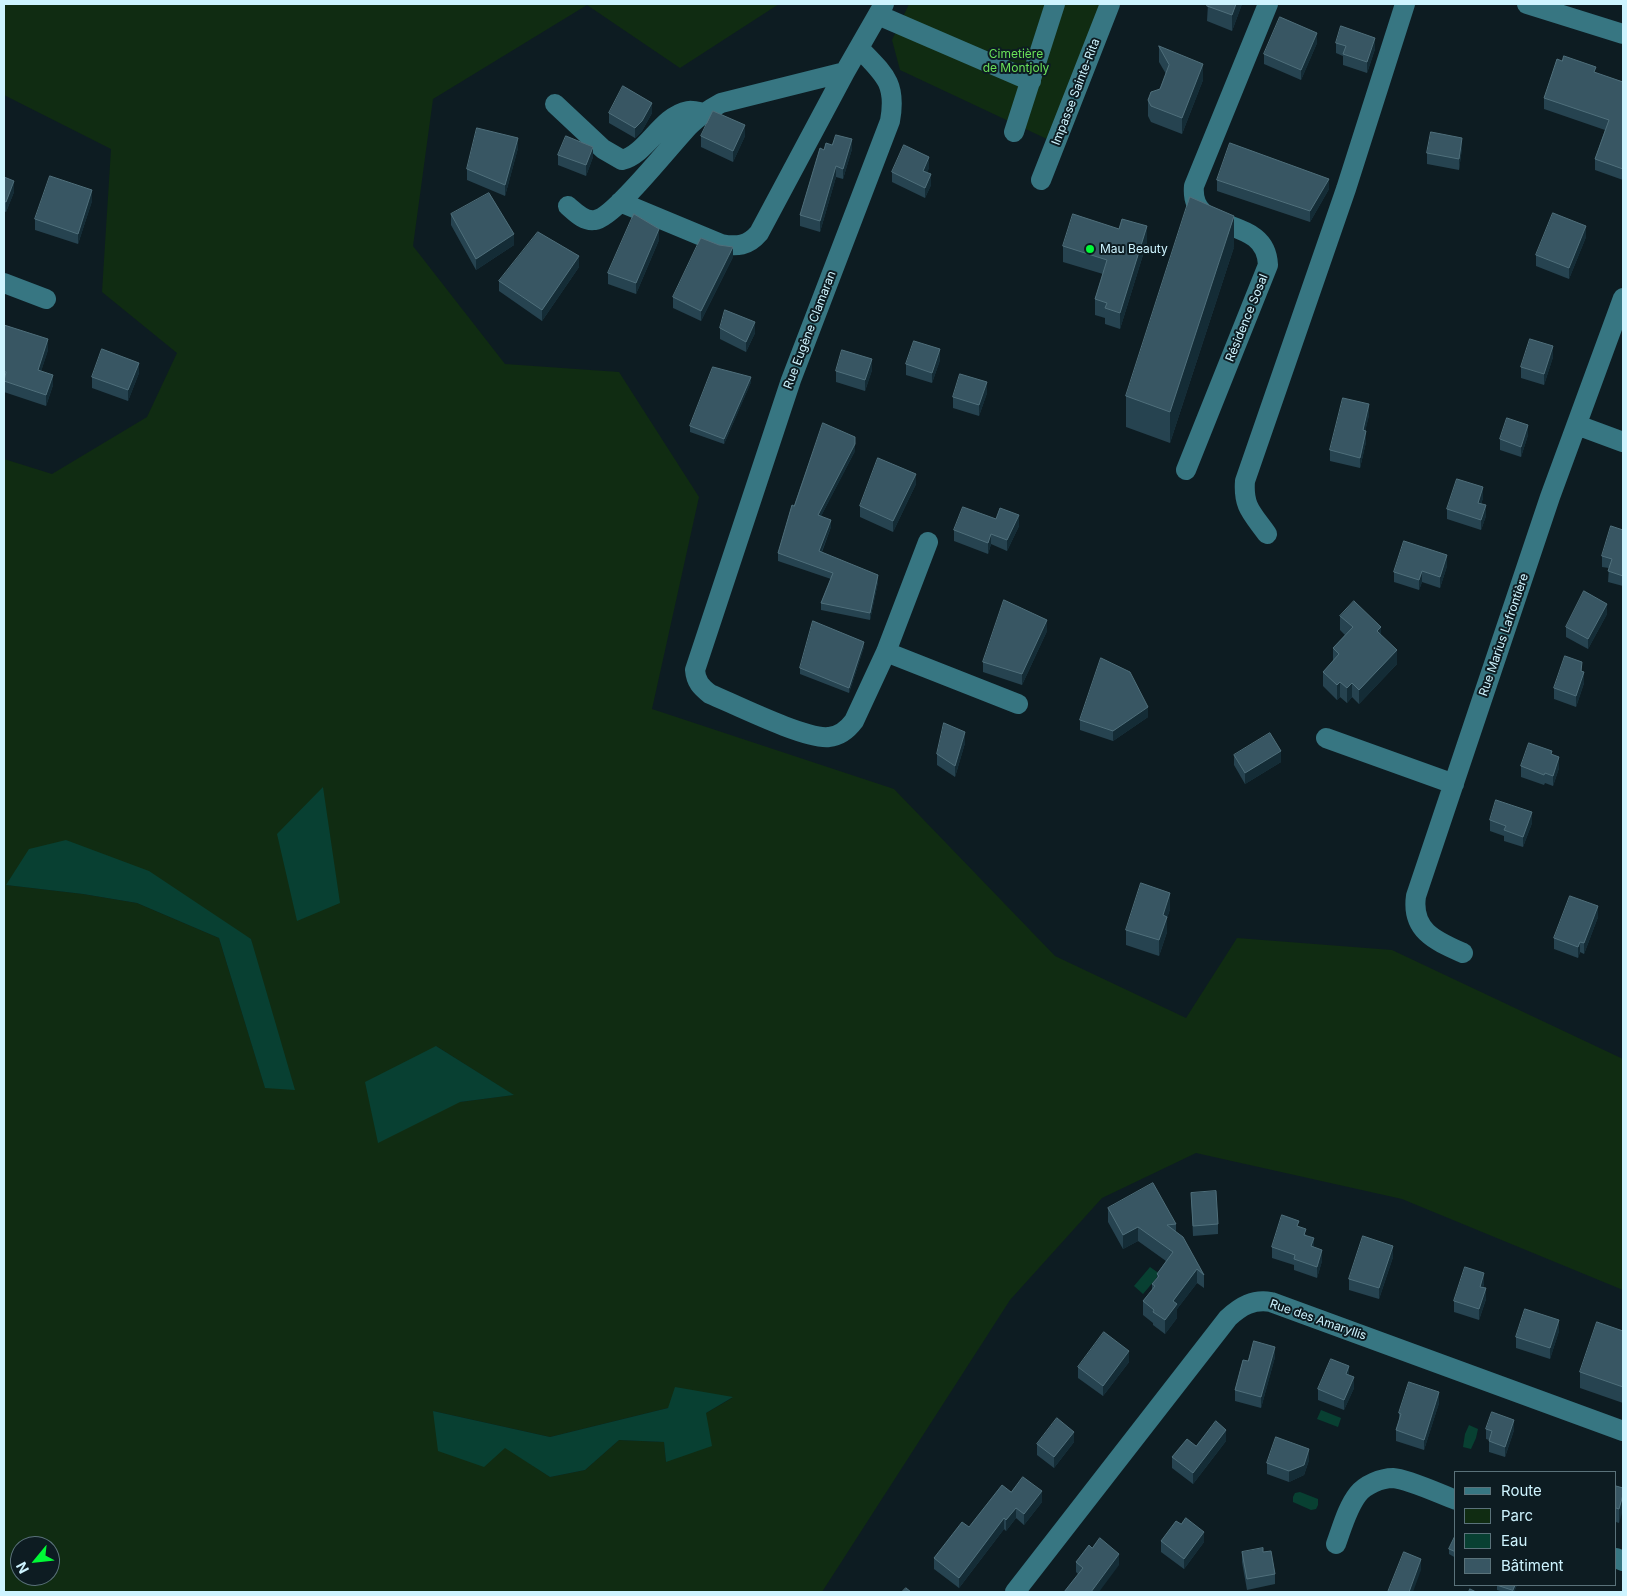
<!DOCTYPE html>
<meta charset="utf-8">
<style>
body{margin:0}
#map{position:relative;width:1627px;height:1596px;overflow:hidden;background:#0d1c22;font-family:Inter,sans-serif}
canvas{display:block}
.frame{position:absolute;inset:0;border:5px solid #cef4ff;pointer-events:none}
.legend{position:absolute;left:1454px;top:1471px;width:162px;height:115px;box-sizing:border-box;background:#0d1c22;border:1px solid #5a727a;margin:0;padding:6px 9px;list-style:none;font-size:15px;color:#cef4ff}
.legend li{display:flex;align-items:center;gap:10px;height:25px}
.legend b{width:25px;border:1px solid #5a727a}
.north{position:absolute;left:10px;top:1536px;width:50px;height:50px;box-sizing:border-box;background:#0d1c22;border:1px solid #5a727a;border-radius:50%;rotate:242deg;font-size:14px;font-weight:700;line-height:20px;text-align:center;color:#cef4ff}
.north::after{content:'';display:block;margin:auto;width:18px;height:22px;background:#00f936;clip-path:polygon(50% 0,100% 100%,50% 72%,0 100%)}
</style>
<div id="map">
<canvas width="1627" height="1596"></canvas>
<div class="frame"></div>
<ul class="legend">
<li><b style="height:6px;background:#377682"></b>Route</li>
<li><b style="height:14px;background:#102c12"></b>Parc</li>
<li><b style="height:14px;background:#084032"></b>Eau</li>
<li><b style="height:14px;background:#385663"></b>Bâtiment</li>
</ul>
<div class="north">N</div>
</div>
<script>
const context = document.querySelector('canvas').getContext('2d');
context.lineJoin = 'round';
function fillPath(path, color) { context.fillStyle = color; context.fill(path, 'evenodd'); }
function stroke(path, color, width, dash) { context.strokeStyle = color; context.lineWidth = width; context.lineCap = dash ? 'butt' : 'round'; context.setLineDash(dash || []); context.stroke(path); }
function label(font, color, halo, rows, align = 'center') {
  context.font = font + ' Inter,sans-serif'; context.lineWidth = 4; context.setLineDash([]); context.textBaseline = 'middle'; context.strokeStyle = halo; context.fillStyle = color; for (const [text, x, y, turn = 0] of rows) {
    context.save(); context.translate(x, y); context.rotate((+turn || 0) * Math.PI / 180); context.textAlign = isNaN(turn) ? turn : align; if (halo) context.strokeText(text, 0, 0); context.fillText(text, 0, 0); context.restore();
  }
}
fillPath(new Path2D(`
 M4 4H779L680 68 587 5 433 99 413 246 505 364 619 372 699 497 652 709 894 789 1055 956 1186 1018 1237 938 1392 950 1623 1059V1290L1402 1199 1196 1153 1102 1198 1010 1300 822 1592H4V459L52 474 147 417 177 353 102 292 111 149 4 95ZM66 840 251 939 265 1087 219 938 137 903 83 894 7 885ZM436 1046 513 1095 460 1102ZM732 1398 706 1413 666 1462 664 1442 619 1440 585 1470 550 1477 505 1447 433 1411 550 1437 668 1408ZM20 1546H50V1576H20Z
 M909 4H1106L1049 140 900 70 892 40Z`), '#102c12');
fillPath(new Path2D(`
 M323 787 340 903 297 921 277 834Z
 M66 840 149 871 251 939 295 1090 265 1088 219 938 137 903 83 894 6 885 29 849Z
 M436 1046 514 1095 460 1102 378 1143 365 1082Z
 M1150 1267 1160 1274 1143 1294 1134 1286Z
 M675 1387 733 1397 706 1413 712 1446 666 1462 664 1442 619 1440 585 1470 550 1477 505 1448 484 1467 438 1451 433 1411 550 1437 668 1408Z
 M1321 1410 1341 1418 1338 1427 1317 1419Z
 M1469 1425 1478 1429 1476 1438 1471 1449 1463 1447 1465 1434Z
 M1300 1492 1318 1499V1505L1316 1509 1311 1510 1293 1502V1497L1295 1493Z`), '#084032');
stroke(new Path2D(`
 M1527 4 1623 34
 M878 15 1031 81
 M859 48C884 74 897 83 890 121L791 380 695 670C696 682 701 687 710 694 734 704 806 740 829 737 840 736 848 729 854 721L886 652 928 542
 M555 104 603 149 622 160C647 154 661 116 688 111 693 110 699 112 704 113
 M1014 132 1055 4
 M1041 180 1110 4
 M620 202 721 244C737 247 748 246 759 233L845 72
 M568 206C575 212 584 222 595 220 614 218 673 142 690 125 699 116 710 109 721 103L845 72 884 4
 M4 283 46 299
 M1577 425 1623 442
 M1186 470 1268 265C1266 212 1189 238 1194 186L1268 4
 M1267 534C1252 513 1243 507 1245 481L1346 189 1405 4
 M886 652 1018 704
 M1326 738 1454 784
 M1463 953C1436 941 1411 931 1416 896L1550 497 1623 298
 M1336 1544C1342 1528 1347 1508 1358 1494 1365 1485 1381 1478 1393 1478 1408 1479 1440 1494 1456 1500
 M1616 1558 1623 1561
 M1015 1592 1228 1318C1241 1306 1253 1299 1271 1302L1623 1431`), '#377682', 20);
fillPath(new Path2D(`
 M1208 4H1242L1232 31 1207 21Z
 M1317 43 1301 80 1264 64V54Z
 M1336 43 1375 49 1367 73 1343 65V56L1336 53Z
 M1159 46 1203 80 1182 134 1151 122 1148 116V100L1160 89 1166 74 1159 62Z
 M1596 73 1623 82V180L1595 170V159L1605 130 1544 109V98Z
 M609 113H652L642 131 635 138 609 123Z
 M701 136H745L733 162 701 147Z
 M832 145 852 149 843 179 836 177 820 232 800 226V215Z
 M518 148 505 196 467 180V169Z
 M1462 148 1459 170 1427 164V153Z
 M558 155 593 157 586 176 558 165Z
 M929 168 927 172 931 185 925 198 892 182V172Z
 M4 177 14 192 6 212 4 211Z
 M1217 180 1329 189 1310 222 1217 191Z
 M92 201 78 244 35 230V219Z
 M451 214 514 245 476 270 451 225Z
 M1586 237 1569 279 1536 266V255Z
 M659 240 636 294 608 284V273Z
 M1147 242 1120 329 1105 324V318L1095 315V299L1103 274 1063 262V246Z
 M1234 247 1170 443 1126 427V396Z
 M733 257 701 321 673 308V297Z
 M579 267 542 321 499 291V281Z
 M4 325 48 350 41 371 53 385 46 406 4 392Z
 M720 328 755 333 746 352 720 339Z
 M1553 357 1544 385 1521 378V367Z
 M940 360 932 383 906 375V364Z
 M872 370 865 391 836 382V371Z
 M139 373 128 401 92 388V377Z
 M751 382 724 444 690 432V426Z
 M987 393 979 416 953 408V397Z
 M1369 415 1365 431 1366 442 1360 468 1330 461V450Z
 M1528 435 1521 457 1500 450V439Z
 M855 451 821 516 831 527 822 552 878 582 870 620 821 610V603L831 579 778 561V553L794 506Z
 M916 484 893 532 860 517V506Z
 M1483 498 1481 504 1486 516 1481 530 1447 519V509Z
 M996 519 1019 526 1007 551 991 544 988 554 954 541V530Z
 M1623 530V586L1608 582 1609 568 1602 567V556Z
 M1447 566 1440 588 1422 582 1419 590 1394 582V572Z
 M1607 614 1588 649 1566 637V627Z
 M1340 616 1381 635 1397 664 1359 704 1352 697 1347 703 1340 697 1337 700 1323 686V672L1333 662V648L1345 635 1340 630Z
 M1047 631 1022 685 983 672V662Z
 M864 647 849 693 800 674V668Z
 M1582 672 1584 683 1576 707 1554 699V688Z
 M1148 717 1113 741 1080 730V720Z
 M965 743 955 777 937 765V754Z
 M1234 755 1281 762 1245 784 1234 765Z
 M1552 755 1559 768 1553 786 1545 783 1544 785 1521 777V766Z
 M1490 820 1532 823 1523 847 1504 841V836L1490 831Z
 M1170 909 1167 918V932L1159 956 1126 945V930Z
 M1598 917 1584 954 1580 952 1578 958 1554 949V938Z
 M1191 1193 1218 1224V1234L1193 1236Z
 M1108 1208 1176 1224V1232L1204 1275V1288L1197 1283 1177 1309V1318L1165 1334 1153 1325V1323L1143 1315V1301L1152 1290V1284L1157 1278V1274L1166 1261 1138 1241 1123 1249 1108 1222Z
 M1299 1227 1306 1235 1322 1261 1317 1278 1294 1270V1265L1272 1258V1247Z
 M1393 1257 1379 1299 1349 1290V1279Z
 M1484 1283 1483 1288 1486 1299 1479 1320 1454 1312V1301Z
 M1559 1331 1550 1359 1516 1348V1337Z
 M1623 1331V1403L1580 1388V1372Z
 M1275 1357 1261 1408 1235 1401V1390L1248 1361Z
 M1129 1362 1103 1396 1078 1378V1367Z
 M1349 1376 1354 1388 1344 1410 1318 1400V1389Z
 M1439 1403 1424 1450 1396 1441V1430L1399 1421V1413Z
 M1486 1429 1514 1430 1505 1457 1489 1452V1440L1486 1439Z
 M1226 1441 1193 1484 1172 1468V1457L1196 1446Z
 M1074 1442 1054 1468 1037 1455V1444Z
 M1309 1460 1304 1475 1289 1482 1267 1474V1463Z
 M1616 1486 1623 1488 1619 1523 1616 1522Z
 M1011 1492 1042 1502 1024 1525 1016 1518 1006 1531 1004 1529 959 1588 934 1569V1558Z
 M1181 1524 1204 1542 1184 1569 1161 1552V1541Z
 M1456 1534V1558L1449 1554V1549Z
 M1242 1552 1275 1574V1584L1247 1590 1242 1562Z
 M1076 1562 1119 1565 1078 1574 1076 1572Z
 M1497 1585H1517L1514 1592H1504L1497 1590Z`), '#264350');
fillPath(new Path2D(`
 M1236 4H1242L1232 31V15Z
 M1317 33V43L1301 80V70Z
 M1375 38V49L1367 73V62Z
 M1203 64V80L1182 134V118Z
 M652 103V113L642 131 635 138V128Z
 M745 125V136L733 162V151Z
 M518 138V148L505 196V185Z
 M1462 138V148L1459 170V159Z
 M852 139V149L843 179V169Z
 M593 147V157L586 176V165Z
 M929 157V168L923 181V171Z
 M836 166V177L820 232V221Z
 M931 174V185L925 198V188Z
 M1329 179V189L1310 222V211Z
 M14 181V192L6 212V202Z
 M92 190V201L78 244V234Z
 M1234 216V247L1170 443V412Z
 M1147 226V242L1120 329V313Z
 M1586 226V237L1569 279V268Z
 M659 229V240L636 294V283Z
 M514 234V245L476 270V259Z
 M733 247V257L701 321V311Z
 M579 256V267L542 321V310Z
 M755 322V333L746 352V342Z
 M48 339V350L38 381V370Z
 M1553 346V357L1544 385V374Z
 M940 349V360L932 383V373Z
 M872 359V370L865 391V380Z
 M139 363V373L128 401V390Z
 M53 375V385L46 406V395Z
 M751 377V382L724 444V439Z
 M987 382V393L979 416V405Z
 M1369 404V415L1363 441V430Z
 M1528 425V435L1521 457V447Z
 M1366 431V442L1360 468V458Z
 M855 444V451L818 522V515Z
 M916 474V484L893 532V521Z
 M1483 487V498L1478 513V503Z
 M1486 505V516L1481 530V520Z
 M1019 515V526L1007 551V540Z
 M831 520V527L819 558V551Z
 M991 534V544L988 554V543Z
 M1447 555V566L1440 588V577Z
 M1422 571V582L1419 590V580Z
 M878 575V582L870 620V613Z
 M1607 604V614L1588 649V639Z
 M1047 620V631L1022 685V674Z
 M1381 627V642L1377 631Z
 M864 642V647L849 693V688Z
 M1397 650V664L1359 704V690Z
 M1582 662V673L1584 672V683L1576 707V696L1581 671Z
 M1340 682V697L1337 700V685Z
 M1352 683V697L1347 703V688Z
 M1148 707V717L1113 741V731Z
 M965 732V743L955 777V766Z
 M1281 751V762L1245 784V773Z
 M1559 757V768L1553 786V776Z
 M1532 812V823L1523 847V837Z
 M1170 893V909L1167 918V932L1159 956V940L1163 915Z
 M1598 906V917L1584 954V943Z
 M1580 942V952L1578 958V947Z
 M1138 1227V1241L1123 1249V1235Z
 M1314 1238V1249L1311 1246Z
 M1393 1246V1257L1379 1299V1288Z
 M1322 1250V1261L1317 1278V1267Z
 M1197 1269V1283L1177 1309V1318L1165 1334V1320L1173 1301Z
 M1484 1273V1283L1480 1297V1287Z
 M1486 1288V1299L1479 1320V1309Z
 M1559 1320V1331L1550 1359V1348Z
 M1275 1347V1357L1261 1408V1397Z
 M1129 1351V1362L1103 1396V1386Z
 M1349 1366V1377L1346 1374Z
 M1354 1377V1388L1344 1410V1400Z
 M1439 1392V1403L1424 1450V1440Z
 M1514 1420V1430L1505 1457V1447Z
 M1226 1430V1441L1193 1484V1473Z
 M1074 1432V1442L1054 1468V1457Z
 M1309 1449V1460L1304 1475 1289 1482V1471Z
 M1042 1491V1502L1024 1525V1514Z
 M1623 1495V1510L1619 1523V1509Z
 M1016 1508V1518L1006 1531V1520Z
 M1004 1518V1529L959 1588V1578Z
 M1204 1532V1542L1184 1569V1559Z
 M1119 1554V1565L1099 1592H1091Z
 M1421 1559V1570L1413 1592H1409Z
 M1515 1585H1517L1514 1592H1513Z`), '#142c36');
const building = new Path2D(`
 M1208 4H1236L1232 15 1207 6Z
 M1280 17 1317 33 1301 70 1264 54Z
 M1341 26 1375 38 1367 62 1343 54 1346 46 1336 43Z
 M1159 46 1203 64 1182 118 1151 106 1148 100 1151 92 1160 89 1169 65Z
 M1564 56 1596 67 1594 72 1623 82V169L1595 159 1609 120 1544 98 1557 59 1562 61Z
 M623 86 652 103 642 121 635 128 609 113Z
 M713 111 745 125 733 151 701 136Z
 M477 128 518 138 505 185 467 169Z
 M1431 132 1462 138 1459 159 1427 153Z
 M836 135 852 139 843 169 836 166 820 221 800 215 820 148 824 150 826 143 832 145Z
 M566 136 593 147 586 165 558 155Z
 M1230 143 1329 179 1310 211 1217 180Z
 M904 145 929 157 923 171 931 174 925 188 892 172Z
 M50 176 92 190 78 234 35 219Z
 M4 177 14 181 6 202 4 201Z
 M489 193 514 234 476 259 451 214Z
 M1190 197 1234 216 1170 412 1126 396Z
 M1553 213 1586 226 1569 268 1536 255Z
 M634 214 659 229 636 283 608 273Z
 M1073 214 1119 229 1122 219 1147 226 1120 313 1105 308 1107 303 1095 299 1107 260 1063 246Z
 M538 232 579 256 542 310 499 281Z
 M701 238 719 245 733 247 701 311 673 297Z
 M725 310 755 322 746 342 720 328Z
 M4 325 48 339 38 370 53 375 46 395 4 381 6 372 4 371Z
 M1530 339 1553 346 1544 374 1521 367Z
 M914 341 940 349 932 373 906 364Z
 M102 349 139 363 128 390 92 377Z
 M842 350 872 359 865 380 836 371Z
 M713 367 751 377 724 439 690 426Z
 M960 374 987 382 979 405 953 397Z
 M1343 398 1369 404 1363 430 1366 431 1360 458 1330 450Z
 M1507 418 1528 425 1521 447 1500 439Z
 M823 423 855 437V444L818 515 831 520 819 551 878 575 870 613 821 603 833 573 778 553 792 505 794 506Z
 M878 458 916 474 893 521 860 506Z
 M1457 479 1483 487 1478 503 1486 505 1481 520 1447 509Z
 M963 507 996 519 1000 508 1019 515 1007 540 991 534 988 543 954 530Z
 M1611 526 1623 530V576L1608 571 1612 559 1602 556Z
 M1404 541 1447 555 1440 577 1422 571 1419 580 1394 572Z
 M1584 591 1607 604 1588 639 1566 627Z
 M1004 600 1047 620 1022 674 983 662Z
 M1354 601 1381 627 1377 631 1397 650 1359 690 1352 683 1347 688 1340 682 1337 685 1323 672 1339 654 1333 648 1353 627 1340 616Z
 M813 621 864 642 849 688 800 668Z
 M1565 656 1582 662 1581 671 1584 672 1576 696 1554 688Z
 M1101 658 1130 672 1148 707 1113 731 1080 720Z
 M944 723 965 732 955 766 937 754Z
 M1270 733 1281 751 1245 773 1234 755Z
 M1529 743 1552 751 1551 754 1559 757 1553 776 1545 773 1544 775 1521 766Z
 M1496 800 1532 812 1523 837 1504 830 1506 826 1490 820Z
 M1141 883 1170 893 1163 915 1167 917 1159 940 1126 930Z
 M1570 896 1598 906 1584 943 1580 942 1578 947 1554 938Z
 M1153 1183 1176 1224 1167 1225 1183 1237 1204 1275 1197 1269 1173 1301 1177 1304 1165 1320 1153 1312 1154 1310 1143 1301 1155 1286 1152 1284 1159 1276 1157 1274 1173 1252 1138 1227 1123 1235 1108 1208Z
 M1216 1191 1218 1224 1193 1226 1191 1193Z
 M1282 1215 1299 1221 1297 1226 1306 1229 1304 1235 1314 1238 1311 1246 1322 1250 1317 1267 1294 1259 1295 1255 1272 1247Z
 M1363 1236 1393 1246 1379 1288 1349 1279Z
 M1465 1267 1484 1273 1480 1287 1486 1288 1479 1309 1454 1301Z
 M1525 1309 1559 1320 1550 1348 1516 1337Z
 M1597 1322 1623 1331V1387L1580 1372Z
 M1104 1332 1129 1351 1103 1386 1078 1367Z
 M1254 1341 1275 1347 1261 1397 1235 1390 1243 1360 1248 1361Z
 M1331 1359 1349 1366 1346 1374 1354 1377 1344 1400 1318 1389Z
 M1409 1382 1439 1392 1424 1440 1396 1430 1401 1414 1399 1413Z
 M1492 1412 1514 1420 1505 1447 1489 1441 1492 1431 1486 1429Z
 M1057 1418 1074 1432 1054 1457 1037 1444Z
 M1216 1421 1226 1430 1193 1473 1172 1457 1187 1439 1196 1446Z
 M1276 1437 1309 1449 1304 1465 1289 1471 1267 1463Z
 M1023 1477 1042 1491 1024 1514 1016 1508 1006 1520 1004 1518 959 1578 934 1558 962 1522 969 1527 1002 1485 1011 1492Z
 M1616 1486 1623 1488V1495L1619 1509 1616 1508Z
 M1186 1518 1204 1532 1184 1559 1161 1541 1176 1521 1181 1524Z
 M1456 1534V1552L1449 1549Z
 M1100 1538 1119 1554 1091 1592H1064L1083 1568 1076 1562 1089 1545 1092 1548Z
 M1263 1548V1552L1271 1551 1275 1574 1247 1579 1242 1552Z
 M1404 1552 1421 1559 1409 1592H1388Z
 M1497 1585H1515L1513 1590Z
 M906 1588 911 1592H902Z
 M1470 1589 1476 1592H1469Z`);
fillPath(building, '#385663');
stroke(building, '#4f6f7b', 1);
for (const [x, y, r, color] of [
 [1090,249,5,"#00f936"]
]) { const dot = new Path2D(); dot.arc(x, y, r, 0, 2 * Math.PI); context.fillStyle = color; context.fill(dot); stroke(dot, '#0d1c22', 2); }
label('12px', '#6ae158', '#0d1c22', [
 ["Cimetière",1016,54],
 ["de Montjoly",1016,68]
]);
label('12px', '#cef4ff', '#0d1c22', [
 ["Impasse Sainte-Rita",1076,92,-69],
 ["Résidence Sosal",1247,318,-68],
 ["Rue Eugène Clamaran",810,330,-69],
 ["Rue Marius Lafrontière",1504,635,-71],
 ["Rue des Amaryllis",1318,1320,19]
]);
label('12px', '#cef4ff', '#0d1c22', [
 ["Mau Beauty",1100,249]
], 'left');
</script>
